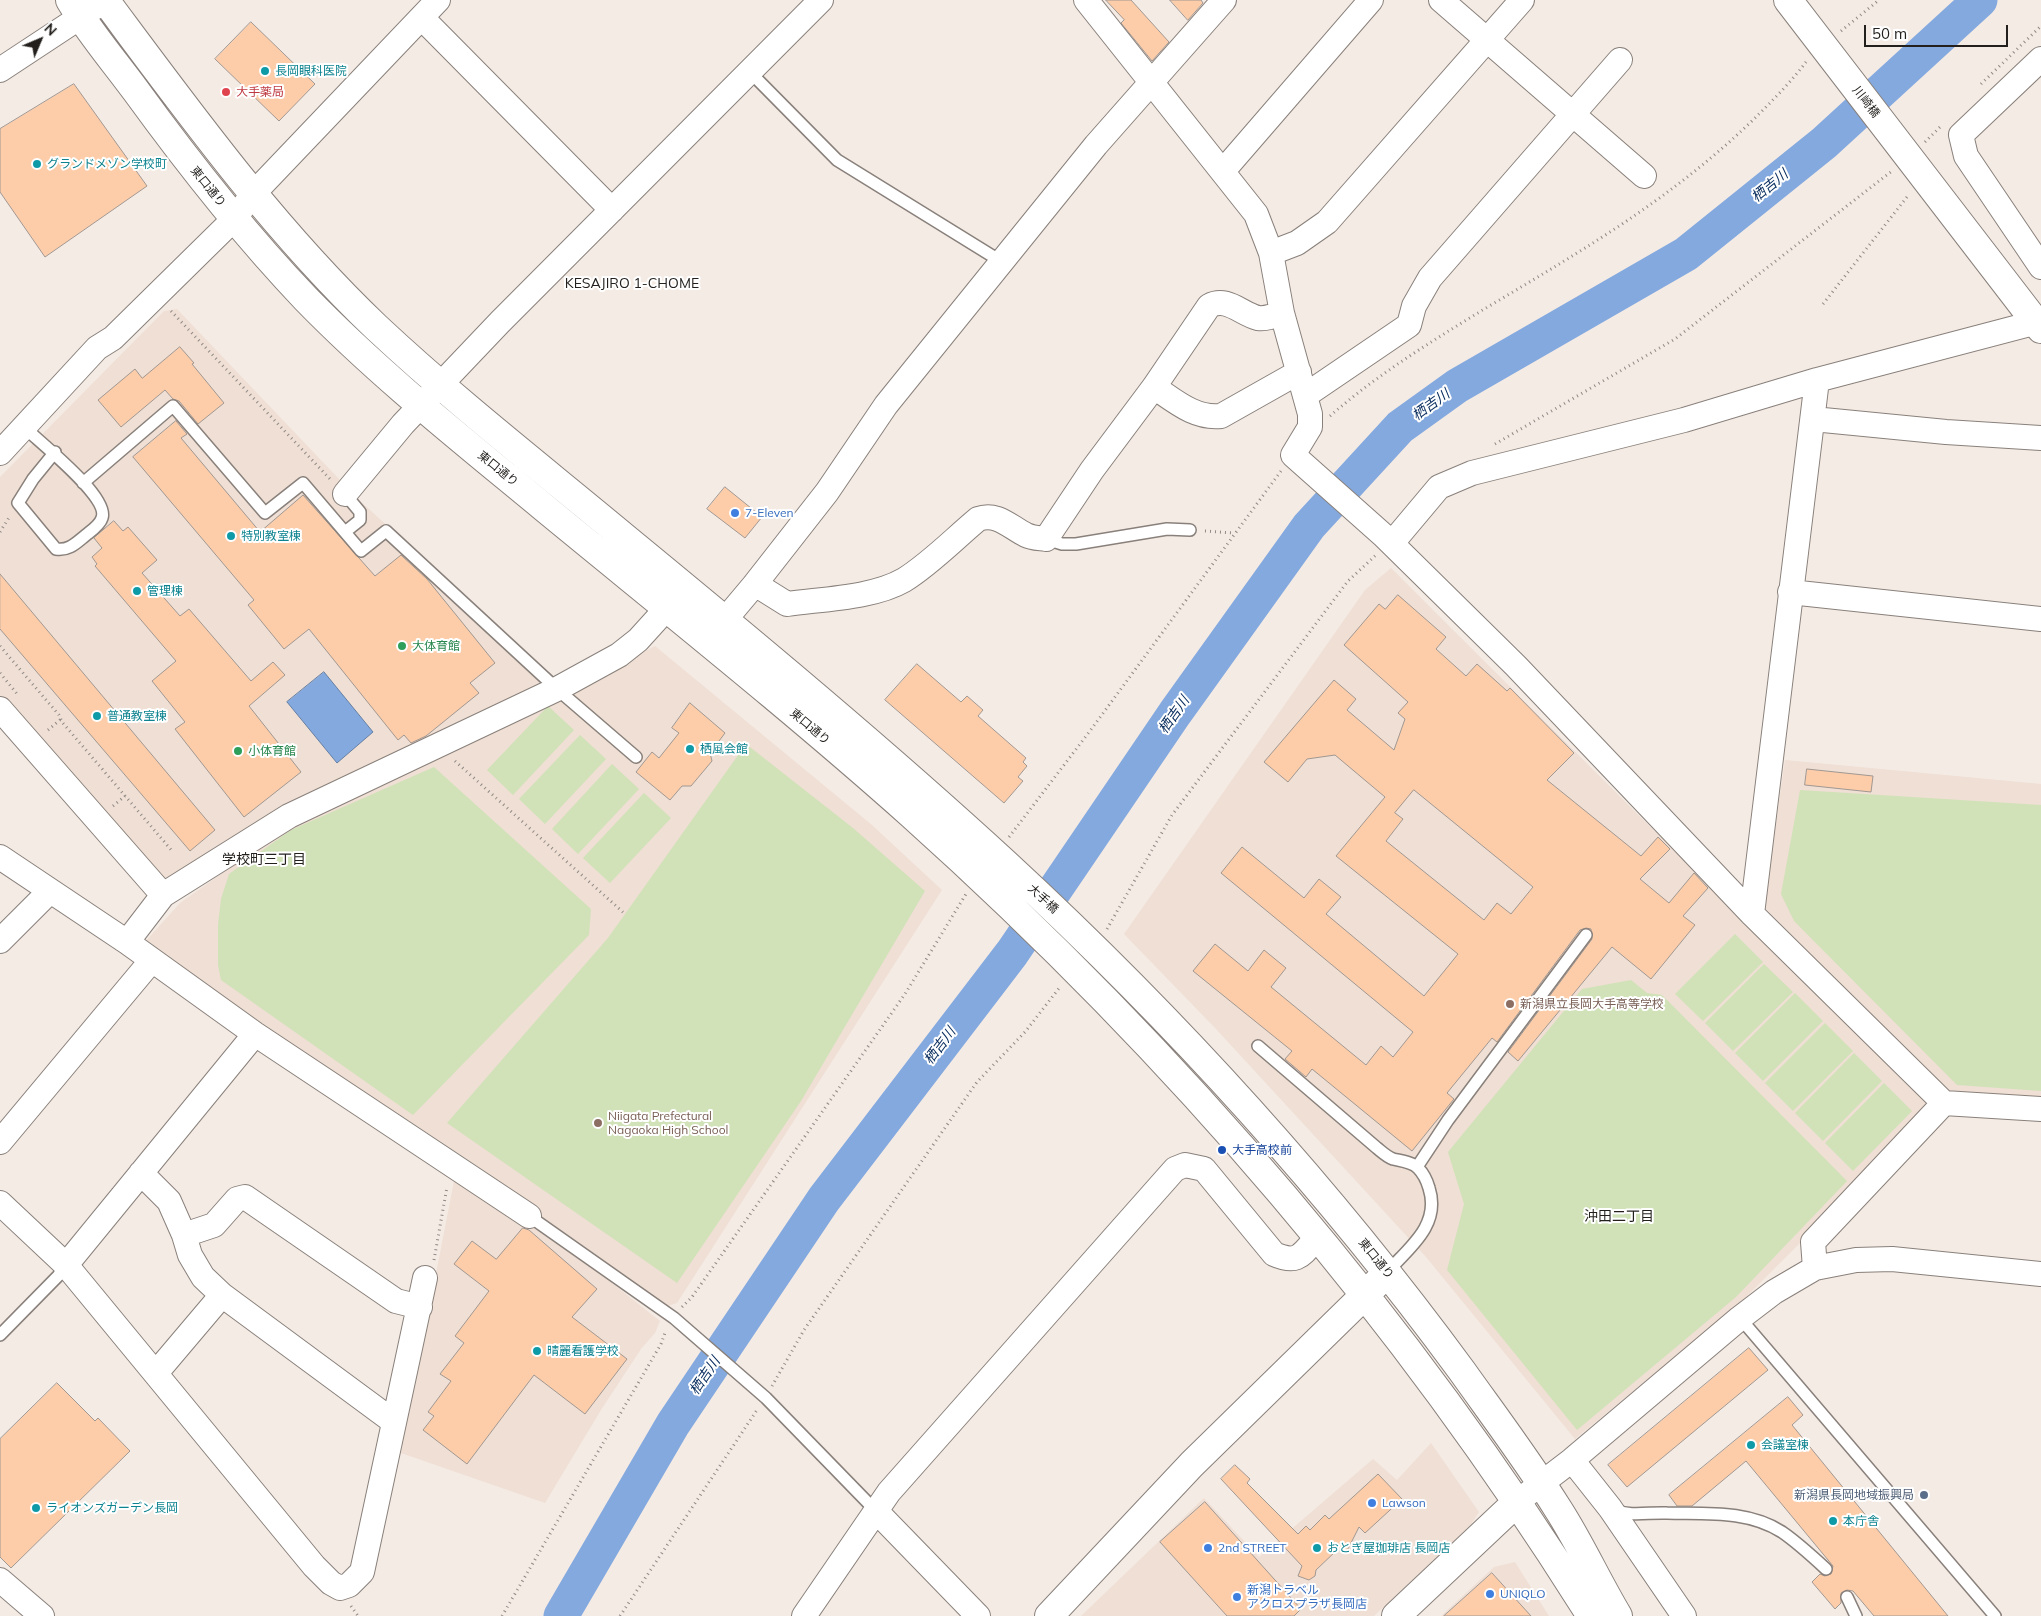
<!DOCTYPE html>
<meta charset="utf-8">
<style>
body{margin:0}
#map{position:relative;width:2041px;height:1616px;overflow:hidden;background:#f5ebe5;font-family:Mulish,sans-serif}
canvas{display:block}
.north{position:absolute;left:15px;top:15px;width:50px;height:50px;-webkit-text-stroke:4px #fff;paint-order:stroke;rotate:45deg;font-size:14px;font-weight:700;line-height:20px;text-align:center;color:#221f1c}
.north::after{content:'';display:block;margin:auto;width:18px;height:22px;background:#221f1c;clip-path:polygon(50% 0,100% 100%,50% 72%,0 100%)}
.scale{position:absolute;left:1864px;top:25px;width:144px;height:22px;box-sizing:border-box;border:2px solid #221f1c;border-top:0;padding-left:6px;font-size:15px;line-height:18px;white-space:nowrap;color:#221f1c;-webkit-text-stroke:4px #fff;paint-order:stroke}
</style>
<div id="map">
<canvas width="2041" height="1616"></canvas>
<div class="north">N</div>
<div class="scale">50 m</div>
</div>
<script>
const context = document.querySelector('canvas').getContext('2d');
context.lineJoin = 'round';
function fillPath(path, color) { context.fillStyle = color; context.fill(path, 'evenodd'); }
function stroke(path, color, width, dash) { context.strokeStyle = color; context.lineWidth = width; context.lineCap = dash ? 'butt' : 'round'; context.setLineDash(dash || []); context.stroke(path); }
function label(font, color, halo, rows, align = 'center') {
  context.font = font + ' Mulish,"Noto Sans JP",sans-serif'; context.lineWidth = 4; context.setLineDash([]); context.textBaseline = 'middle'; context.strokeStyle = halo; context.fillStyle = color; for (const [text, x, y, turn = 0] of rows) {
    context.save(); context.translate(x, y); context.rotate((+turn || 0) * Math.PI / 180); context.textAlign = isNaN(turn) ? turn : align; if (halo) context.strokeText(text, 0, 0); context.fillText(text, 0, 0); context.restore();
  }
}
fillPath(new Path2D(`
 M177 309 359 500 557 680 163 884 0 699V477L164 311Z
 M1391 568 1927 1103 1926 1117 1740 1303 1575 1439 1426 1257 1216 1029 1124 934 1365 590Z
 M655 646 872 825 942 890 677 1303 668 1306 144 943 180 903 289 826 557 698Z
 M1785 760 2041 784V1102L1952 1096 1764 907Z
 M455 1176 584 1261 660 1321 655 1333 641 1349 601 1410 545 1503 401 1453Z
 M1431 1443 1479 1512 1470 1526 1374 1616H1081L1204 1498 1259 1557 1373 1459 1397 1480Z
 M1515 1562 1549 1616H1441L1494 1567Z`), '#efdfd4');
fillPath(new Path2D(`
 M548 706 574 730 513 795 487 770Z
 M580 735 606 759 545 824 519 799Z
 M746 744 853 828 925 891 801 1101 677 1283 447 1123 608 938Z
 M612 764 639 789 578 854 552 829Z
 M434 767 591 909 589 935 413 1115 221 980 218 965V925L221 899 229 874 291 830Z
 M1800 790 2041 805V1091L1957 1085 1794 921 1781 894Z
 M644 793 671 818 610 883 583 858Z
 M1735 934 1763 962 1703 1021 1675 994Z
 M1764 964 1793 992 1733 1051 1705 1023Z
 M1631 980 1647 993 1662 995 1847 1181 1736 1297 1577 1430 1447 1270 1464 1204 1448 1152 1582 989Z
 M1795 993 1823 1021 1763 1081 1735 1053Z
 M1825 1023 1853 1051 1793 1111 1765 1083Z
 M1854 1053 1882 1081 1823 1141 1795 1113Z
 M1884 1083 1912 1111 1853 1171 1825 1143Z`), '#d1e2b8');
const water = new Path2D(`
 M324 672 373 732 337 763 287 702Z`);
fillPath(water, '#83a9df');
stroke(water, '#6680a4', 1);
stroke(new Path2D(`
 M561 1616 673 1424 824 1199 1012 953 1175 713 1309 526 1400 427 1457 386 1686 254 1824 143 1980 0`), '#83a9df', 35);
const building = new Path2D(`
 M1106 0H1131L1169 42 1152 61 1121 23 1124 20Z
 M1170 0H1201L1203 3 1188 20Z
 M251 22 315 84 279 121 215 59Z
 M74 84 147 186 45 257 0 192V129Z
 M180 347 194 363 192 364 224 403 198 424 179 401 173 399 165 390 121 427 98 400 135 369 142 378Z
 M176 421 187 434 181 438 260 532 303 495 375 576 401 555 427 579 495 663 470 683 479 693 426 736 411 743 404 735 398 740 309 629 284 649 248 605 254 600 133 457Z
 M725 487 762 517 745 538 707 509Z
 M114 521 123 531 128 527 157 560 142 573 180 616 189 609 251 681 273 662 285 675 249 706 301 772 244 817 175 729 185 722 152 681 176 661 95 566 97 564 92 557 102 548 94 538Z
 M0 574 215 830 190 851 0 629Z
 M1398 595 1446 637 1436 649 1466 676 1477 664 1507 691 1510 688 1574 753 1547 780 1641 856 1658 837 1670 849 1640 879 1669 903 1694 873 1708 888 1683 916 1695 925 1651 979 1612 947 1518 1061 1508 1052 1592 939 1591 929 1586 928 1580 930 1497 1042 1492 1038 1447 1093 1454 1099 1412 1151 1312 1069 1306 1077 1285 1059 1292 1051 1193 971 1215 944 1248 971 1264 950 1286 968 1271 987 1366 1065 1381 1046 1393 1057 1413 1032 1221 873 1242 847 1304 898 1319 879 1341 897 1326 914 1424 996 1458 954 1336 856 1385 797 1335 755 1307 759 1288 782 1264 762 1334 680 1356 699 1347 710 1394 750 1405 719 1398 713 1408 702 1344 645 1379 604 1385 609ZM1414 790 1533 887 1511 914 1497 903 1484 920 1386 841 1403 819 1395 813Z
 M917 664 961 702 967 696 983 710 978 716 1026 758 1023 762 1027 766 1018 777 1023 781 1004 803 885 700Z
 M690 703 725 733 710 753 712 761 691 786H682L670 800 636 772 652 752 659 758 679 733 672 728Z
 M1807 769 1873 776 1871 792 1805 785Z
 M523 1228 529 1230 597 1289 572 1317 627 1359 585 1414 534 1375 467 1464 423 1430 434 1416 428 1412 451 1381 440 1374 464 1343 455 1336 489 1291 454 1264 472 1241 496 1259Z
 M1749 1348 1768 1370 1627 1487 1608 1465Z
 M57 1383 95 1421 98 1418 130 1451 11 1568 0 1557V1439Z
 M1788 1397 1803 1415 1792 1425 1948 1616H1874L1853 1591 1847 1590 1841 1593V1603L1835 1609 1812 1582 1820 1574 1825 1576 1831 1574 1833 1566 1746 1461 1692 1506H1677L1669 1495Z
 M1235 1465 1250 1479 1247 1483 1298 1534 1306 1526 1310 1530 1325 1515 1329 1519 1378 1474 1402 1499 1365 1533 1359 1527 1348 1549 1343 1552 1337 1550 1316 1570 1315 1576 1309 1580 1298 1576 1302 1566 1221 1479Z
 M1205 1502 1301 1609 1294 1616H1227L1160 1542Z
 M1492 1573 1531 1616H1444Z`);
fillPath(building, '#fdcdaa');
stroke(building, '#a19892', 1);
const service = new Path2D(`
 M750 72 837 160 1002 262
 M23 426C38 441 110 497 102 518 100 525 91 531 86 535 76 543 69 551 56 549L18 503 33 479 55 452
 M83 483 173 406 265 513 303 483 361 551 386 531 557 689 636 757
 M345 494 360 512V520L345 532
 M1046 539 1062 544H1076L1167 529 1190 530
 M1258 1046 1377 1148C1382 1152 1387 1157 1393 1159 1401 1161 1412 1162 1418 1168 1423 1173 1427 1181 1429 1188 1441 1225 1409 1248 1387 1272
 M1417 1167 1448 1120 1586 935
 M529 1216 674 1318 766 1398 876 1511
 M1740 1318 1995 1616
 M0 1335 58 1276 66 1265
 M1614 1510C1632 1517 1649 1512 1667 1513 1706 1514 1748 1510 1782 1532 1798 1543 1812 1556 1826 1569
 M1847 1597 1856 1616`);
const minor = new Path2D(`
 M1086 0 1256 214 1271 253 1282 313 1310 414V427L1293 455 1383 535 1516 666 1752 914 1944 1103 2041 1109
 M1441 0 1644 176
 M422 18 612 210
 M2041 59 1961 135 1966 156 2041 267
 M0 70 97 6
 M1223 171 1371 0
 M1271 253 1297 243 1327 222 1522 0
 M1154 387C1175 401 1195 419 1221 416L1299 372
 M1306 395 1409 325 1414 306 1430 278 1620 60
 M1813 419 1946 432 2041 438
 M0 453 97 348 113 338 234 219 253 194 438 0
 M345 494 403 424 500 322 821 0
 M1392 543 1439 487 1472 473 1684 420 1817 380 2041 321
 M755 584 787 604C822 599 873 598 904 580 930 564 954 539 978 519 997 512 1010 527 1026 535 1032 538 1039 538 1046 539L1092 470 1154 387 1209 306C1227 296 1241 314 1258 318 1266 319 1274 316 1282 313
 M1790 592 2041 619
 M713 634 755 584 827 492 886 405 1096 145 1224 0
 M0 709 163 895
 M0 857 127 942 255 1034 529 1216
 M1752 914 1817 380
 M0 941 50 891
 M127 942 163 895 289 816 557 689 619 655 638 640 667 608
 M0 1142 152 960
 M141 1173 169 1201 184 1235 190 1255 203 1277 222 1295 394 1422
 M0 1203 66 1265 314 1566 331 1583 340 1588 349 1585 362 1572 425 1278
 M184 1235 214 1225 237 1199 245 1197 396 1301 420 1307
 M66 1265 255 1034
 M1815 1268 1813 1242 1944 1103
 M156 1373 222 1295
 M1572 1460 1610 1508 1684 1616
 M1517 1502 1572 1460 1740 1318 1774 1292 1815 1268 1856 1260 1892 1259 2041 1274
 M876 1511 978 1616
 M0 1580 42 1616
 M804 1616 889 1492 1175 1169 1185 1165 1204 1169 1274 1254C1299 1265 1302 1254 1318 1236`);
const tertiary = new Path2D(`
 M70 0C89 32 114 61 136 91 189 164 244 234 306 299 379 374 461 439 542 506 666 608 792 708 912 815 1174 1050 1404 1317 1591 1616
 M105 0C190 114 273 229 376 327 455 401 541 468 624 537 753 643 883 751 1006 864 1174 1019 1327 1187 1462 1371 1494 1416 1528 1461 1558 1509 1580 1543 1597 1581 1618 1616
 M1788 0 2041 329
 M1049 1616 1192 1464 1378 1282
 M1396 1616 1517 1502`);
stroke(service, '#89807b', 14);
stroke(minor, '#89807b', 26);
stroke(tertiary, '#89807b', 30);
stroke(new Path2D(`
 M1841 31 1879 0
 M1981 84 2041 26
 M1925 142 1942 125
 M1823 304 1907 197
 M171 311 330 479
 M1330 416C1378 374 1432 341 1486 308 1583 250 1673 198 1755 118 1773 100 1791 82 1806 62
 M1495 444 1675 339 1892 171
 M1205 531 1233 533
 M0 532 10 516
 M0 646 59 715 62 722 173 852
 M0 673 18 695
 M48 730 61 719
 M455 761 625 914
 M113 806 125 796
 M1009 837 1090 731 1281 471
 M1107 929 1172 815 1348 581 1376 555
 M434 1260 447 1187
 M682 1307 692 1297 905 994 966 894
 M772 1386 804 1330 977 1082 1025 1032 1060 987
 M351 1606 358 1616
 M502 1616 661 1344 666 1330
 M620 1616 757 1410`), '#908985', 3, [1, 4]);
stroke(service, '#fff', 11);
stroke(minor, '#fff', 24);
stroke(tertiary, '#fff', 28);
for (const [x, y, r, color] of [
 [265,71,5,"#0f9aa8"],
 [226,92,5,"#e0444e"],
 [37,164,5,"#0f9aa8"],
 [735,513,5,"#3f7fe0"],
 [231,536,5,"#0f9aa8"],
 [137,591,5,"#0f9aa8"],
 [402,646,5,"#2e9e5b"],
 [97,716,5,"#0f9aa8"],
 [690,749,5,"#0f9aa8"],
 [238,751,5,"#2e9e5b"],
 [1510,1004,5,"#8d6e63"],
 [598,1123,5,"#8d6e63"],
 [1222,1150,5,"#1a4fb4"],
 [537,1351,5,"#0f9aa8"],
 [1751,1445,5,"#0f9aa8"],
 [1924,1495,5,"#5c6f8a"],
 [1372,1503,5,"#3f7fe0"],
 [36,1508,5,"#0f9aa8"],
 [1833,1521,5,"#0f9aa8"],
 [1208,1548,5,"#3f7fe0"],
 [1317,1548,5,"#0f9aa8"],
 [1490,1594,5,"#3f7fe0"],
 [1237,1597,5,"#3f7fe0"]
]) { const dot = new Path2D(); dot.arc(x, y, r, 0, 2 * Math.PI); context.fillStyle = color; context.fill(dot); stroke(dot, '#fff', 2); }
label('12px', '#0d838f', '#fff', [
 ["長岡眼科医院",275,71],
 ["グランドメゾン学校町",47,164],
 ["特別教室棟",241,536],
 ["管理棟",147,591],
 ["普通教室棟",107,716],
 ["栖風会館",700,749],
 ["晴麗看護学校",547,1351],
 ["会議室棟",1761,1445],
 ["ライオンズガーデン長岡",46,1508],
 ["本庁舎",1843,1521],
 ["おとぎ屋珈琲店 長岡店",1327,1548]
], 'left');
label('12px', '#be3a42', '#fff', [
 ["大手薬局",236,92]
], 'left');
label('12px', '#221f1c', '#fff', [
 ["川崎橋",1866,102,52],
 ["東口通り",208,187,51],
 ["東口通り",498,469,39],
 ["東口通り",810,727,40],
 ["大手橋",1043,899,43],
 ["東口通り",1376,1259,51]
]);
label('12px', '#366cbe', '#fff', [
 ["7-Eleven",745,513],
 ["Lawson",1382,1503],
 ["2nd STREET",1218,1548],
 ["新潟トラベル",1247,1590],
 ["アクロスプラザ長岡店",1247,1604],
 ["UNIQLO",1500,1594]
], 'left');
label('12px', '#27864d', '#fff', [
 ["大体育館",412,646],
 ["小体育館",248,751]
], 'left');
label('12px', '#785e54', '#fff', [
 ["新潟県立長岡大手高等学校",1520,1004],
 ["Niigata Prefectural",608,1116],
 ["Nagaoka High School",608,1130]
], 'left');
label('12px', '#164399', '#fff', [
 ["大手高校前",1232,1150]
], 'left');
label('12px', '#4e5e75', '#fff', [
 ["新潟県長岡地域振興局",1914,1495]
], 'right');
label('italic 14px', '#0b2f60', '#fff', [
 ["栖吉川",1770,186,-39],
 ["栖吉川",1431,405,-36],
 ["栖吉川",1174,715,-55],
 ["栖吉川",940,1046,-53],
 ["栖吉川",705,1376,-56]
]);
label('14px', '#221f1c', '#fff', [
 ["KESAJIRO 1-CHOME",632,284],
 ["学校町三丁目",264,860],
 ["沖田二丁目",1619,1217]
]);
</script>
